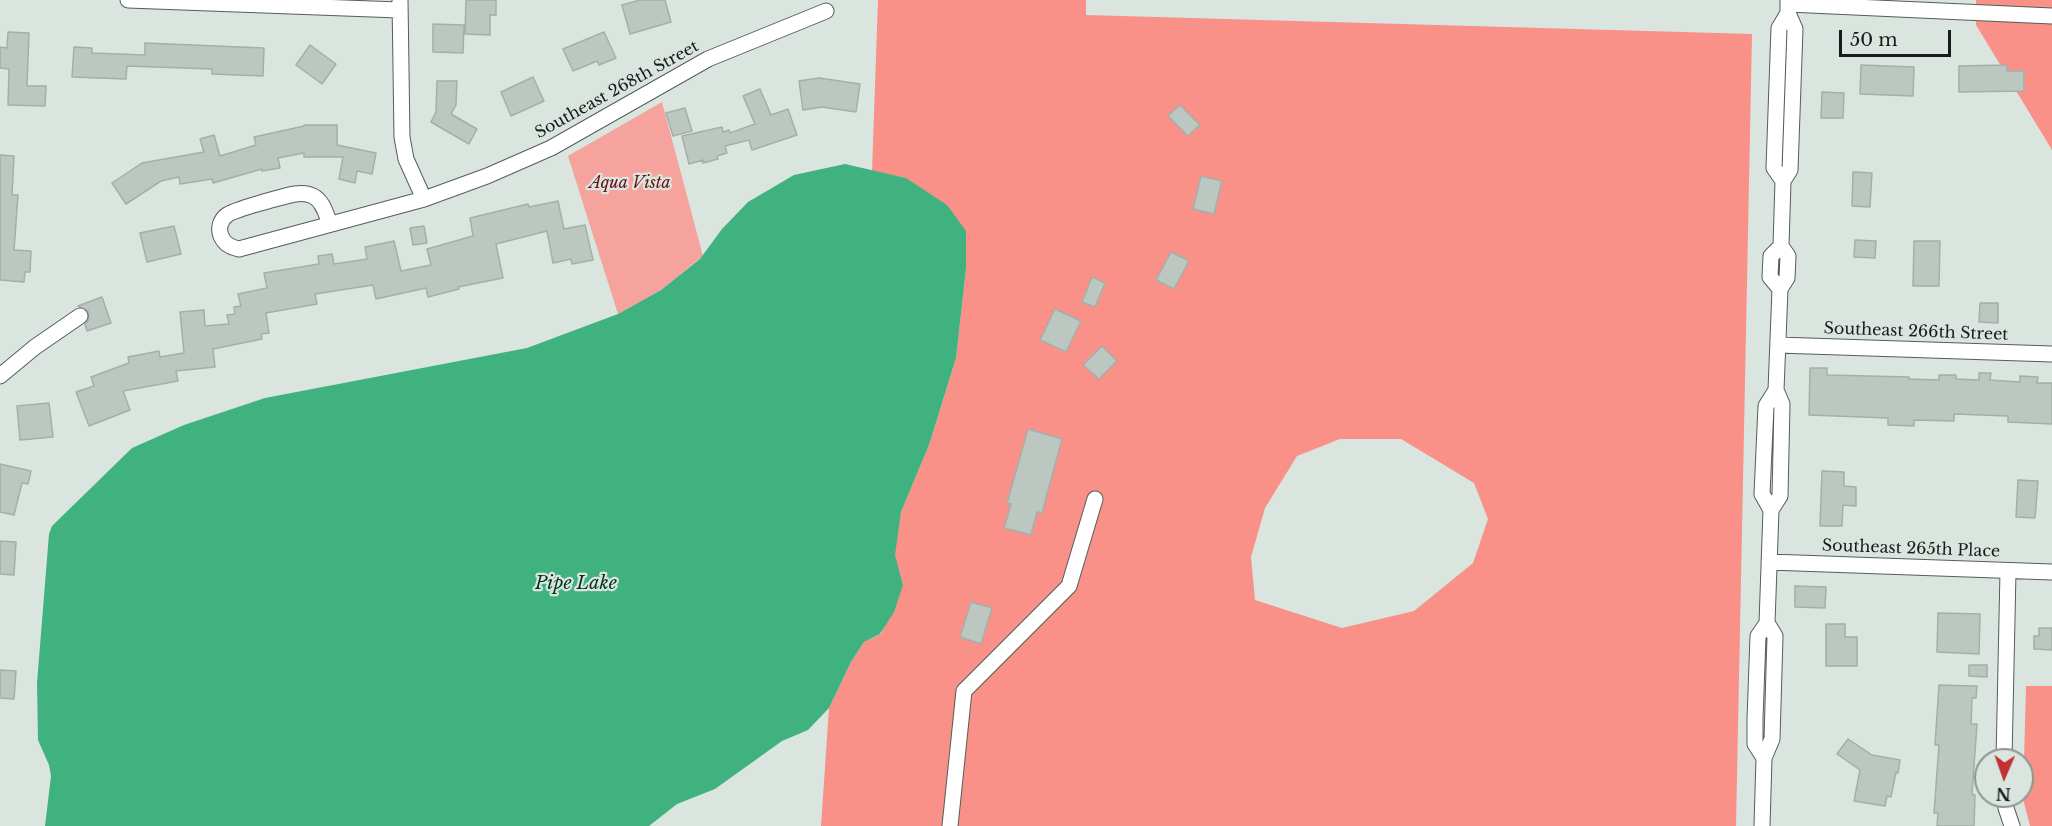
<!DOCTYPE html>
<style>
body{margin:0}
#map{position:relative;width:2052px;height:826px;overflow:hidden;background:#dae5df;font-family:"Libre Baskerville",serif}
canvas{display:block}
.north{position:absolute;left:1974px;top:748px;width:60px;height:60px;box-sizing:border-box;background:#dae5df;border:2px solid #8c9490;border-radius:50%;rotate:182deg;font-size:16px;font-weight:700;line-height:24px;text-align:center;color:#171b19}
.north::after{content:'';display:block;margin:auto;width:21px;height:27px;background:#c03134;clip-path:polygon(50% 0,100% 100%,50% 72%,0 100%)}
.scale{position:absolute;left:1839px;top:30px;width:112px;height:27px;box-sizing:border-box;border:3px solid #171b19;border-top:0;padding-left:8px;font-size:18px;line-height:21px;white-space:nowrap;color:#171b19;-webkit-text-stroke:4px #dae5df;paint-order:stroke}
</style>
<div id="map">
<canvas width="2052" height="826"></canvas>
<div class="north">N</div>
<div class="scale">50 m</div>
</div>
<script>
const context = document.querySelector('canvas').getContext('2d');
context.lineJoin = 'round';
function fillPath(path, color) { context.fillStyle = color; context.fill(path, 'evenodd'); }
function stroke(path, color, width, dash) { context.strokeStyle = color; context.lineWidth = width; context.lineCap = dash ? 'butt' : 'round'; context.setLineDash(dash || []); context.stroke(path); }
function label(font, color, halo, rows, align = 'center') {
  context.font = font + ' "Libre Baskerville",serif'; context.lineWidth = 4.5; context.setLineDash([]); context.textBaseline = 'middle'; context.strokeStyle = halo; context.fillStyle = color; for (const [text, x, y, turn = 0] of rows) {
    context.save(); context.translate(x, y); context.rotate((+turn || 0) * Math.PI / 180); context.textAlign = isNaN(turn) ? turn : align; if (halo) context.strokeText(text, 0, 0); context.fillText(text, 0, 0); context.restore();
  }
}
fillPath(new Path2D(`
 M662 102 703 256 661 290 618 314 568 156Z`), '#f5a39c');
fillPath(new Path2D(`
 M878 0H1086V15L1752 34 1736 826H821L829 708 851 662 864 642 881 634 903 585 894 555 901 512 929 445 956 358 966 269 906 178 872 171ZM1340 439H1401L1474 483 1488 519 1473 563 1414 611 1342 628 1255 600 1251 557 1265 508 1297 456Z
 M1976 0H2052V150L1976 25Z
 M2026 686H2052V826H2030L2023 799Z`), '#f99189');
fillPath(new Path2D(`
 M845 164 906 178 947 205 966 231V269L956 358 929 445 901 512 895 555 903 585 894 612 880 634 864 642 851 662 829 708 808 730 782 741 715 789 677 804 649 826H45L51 776 49 765 38 740 37 683 49 534 52 526 132 448 184 425 265 398 527 348 618 314 661 290 700 259 722 229 748 202 794 175Z`), '#3fb280');
const building = new Path2D(`
 M466 0H496V15H490V35L465 34Z
 M640 0H665L671 22 630 34 622 5Z
 M433 24 464 25 463 53 433 52Z
 M8 32 29 33 27 86H46L45 106 8 105 9 69 0 68V47L7 48Z
 M604 32 616 58 599 65 597 61 573 71 563 49Z
 M145 43 264 48 263 76 212 74V69L127 66 126 79 72 77 74 47 92 48V53L145 55Z
 M310 45 336 64 322 84 296 65Z
 M1861 65 1914 67 1913 96 1860 94Z
 M2007 65V71H2024V91L1959 92V66Z
 M533 77 544 101 511 116 501 92Z
 M819 78 860 84 856 112 822 107 803 110 799 81Z
 M437 81H457L456 105 451 114 477 129 469 144 431 122 436 112Z
 M760 89 771 115 788 109 797 135 752 150 749 140 725 146 727 153 717 156 718 159 703 163V160L689 164 682 136 722 127 723 132 729 130 730 133 755 124 743 96Z
 M1822 92 1844 93 1843 118H1821Z
 M1180 105 1200 125 1188 136 1168 116Z
 M685 108 692 131 673 136 666 113Z
 M304 125H337V145L376 153 372 174 357 171 355 183 339 179 343 157H304V153L278 158 280 168 262 171V169L213 183 212 179 180 184 179 177 161 181 126 204 112 183 142 163 204 152 200 139 214 135 220 156 256 145 254 137 304 126Z
 M0 155 14 156 12 195H18L14 250 31 251 30 272H25L24 282 0 280Z
 M1853 172 1872 173 1870 207 1852 206Z
 M1201 176 1222 181 1214 214 1193 209Z
 M558 201 564 229 585 225 593 260 572 264 571 259 553 263 547 231 496 244 503 278 458 287 459 289 428 297 426 288 376 299 373 285 315 294 317 304 266 313 269 333 261 334 262 339 213 349 215 367 176 371 178 381 123 391 130 410 89 426 76 392 94 386 91 377 129 363 128 357 159 351 160 357 184 353 180 312 204 310 205 326 229 324 227 315 235 314 234 307 241 306 238 294 267 288 264 273 319 264 318 256 332 254 334 264 367 259 365 247 394 241 401 271 431 265 427 249 473 236 470 218 528 204 529 207Z
 M174 226 181 254 147 262 140 233Z
 M424 226 427 243 413 245 410 228Z
 M1855 240 1876 241 1875 258 1854 257Z
 M1914 241H1940L1939 286H1913Z
 M1171 252 1189 261 1174 289 1156 280Z
 M1092 277 1105 283 1095 307 1082 302Z
 M102 297 111 323 87 331 85 324 89 320 88 311 78 306Z
 M1980 303H1998V323L1979 322Z
 M1055 309 1081 321 1066 352 1040 340Z
 M1102 346 1117 361 1099 379 1083 365Z
 M1810 368H1827V375L1909 377V379L1939 380V375H1956V379L1979 380V373H1991L1990 380 2020 382V376L2038 377 2037 383H2052V424L2008 422V416L1954 414V421L1914 420V426L1888 425V418L1809 415Z
 M49 403 53 437 20 440 17 406Z
 M1028 429 1062 439 1042 513 1037 512 1031 535 1004 528 1011 504 1007 503Z
 M0 464 31 471 28 484 22 483 14 515 0 512Z
 M1822 471 1844 472V486L1856 487V506L1843 505 1842 526H1820Z
 M2018 480 2038 481 2035 518 2016 517Z
 M0 541 16 542 14 575 0 574Z
 M1795 586 1826 587 1825 608 1795 607Z
 M971 602 992 608 981 644 960 637Z
 M1938 613 1980 614 1979 654 1937 652Z
 M1826 624H1845V637H1857V666H1826Z
 M2039 628H2052V650L2034 649V636H2039Z
 M1969 665H1987V677L1969 676Z
 M0 670 16 671 14 699 0 698Z
 M1939 685 1977 686 1976 698H1972L1971 724H1977L1972 794 1975 795 1974 826H1937L1938 813H1934L1939 745H1935Z
 M1848 739 1872 755 1900 760 1898 773 1896 772 1891 797 1887 796 1885 806 1854 801 1860 770 1837 754Z`);
fillPath(building, '#bbc7c0');
stroke(building, '#a4afa9', 1.5);
const minor = new Path2D(`
 M128 0 399 10
 M400 0 402 137 406 159 424 199
 M1788 4 2052 16
 M1788 13 1779 28 1774 168 1783 181 1790 170 1795 29 1788 13V0
 M330 224C326 214 323 201 313 196 307 193 301 193 295 194 284 196 233 210 227 215 220 220 218 229 221 236 225 245 231 247 239 249L424 199 487 176 551 148 708 59 826 11
 M1781 246 1771 256 1770 277 1780 289 1787 278 1788 256 1781 246 1783 181
 M1778 345 2052 354
 M0 376 35 347 80 316
 M1776 390 1766 406 1762 494 1771 510 1780 496 1782 404 1776 390 1780 289
 M1769 562 2052 572
 M1767 623 1758 636 1755 719V744L1764 758 1772 739 1775 636 1767 623 1771 510
 M2004 760 2008 571
 M2005 796 2006 808 2012 826
 M950 826 964 691 1069 586 1095 499
 M1762 826 1764 758`);
stroke(minor, '#545e59', 17);
stroke(minor, '#fff', 15);
label('16px', '#171b19', '#dae5df', [
 ["Southeast 268th Street",617,90,-29],
 ["Southeast 266th Street",1916,332,2],
 ["Southeast 265th Place",1911,549,2]
]);
label('italic 16px', '#6c0f14', '#dae5df', [
 ["Aqua Vista",630,183]
]);
label('italic 18px', '#013420', '#dae5df', [
 ["Pipe Lake",576,584]
]);
</script>
